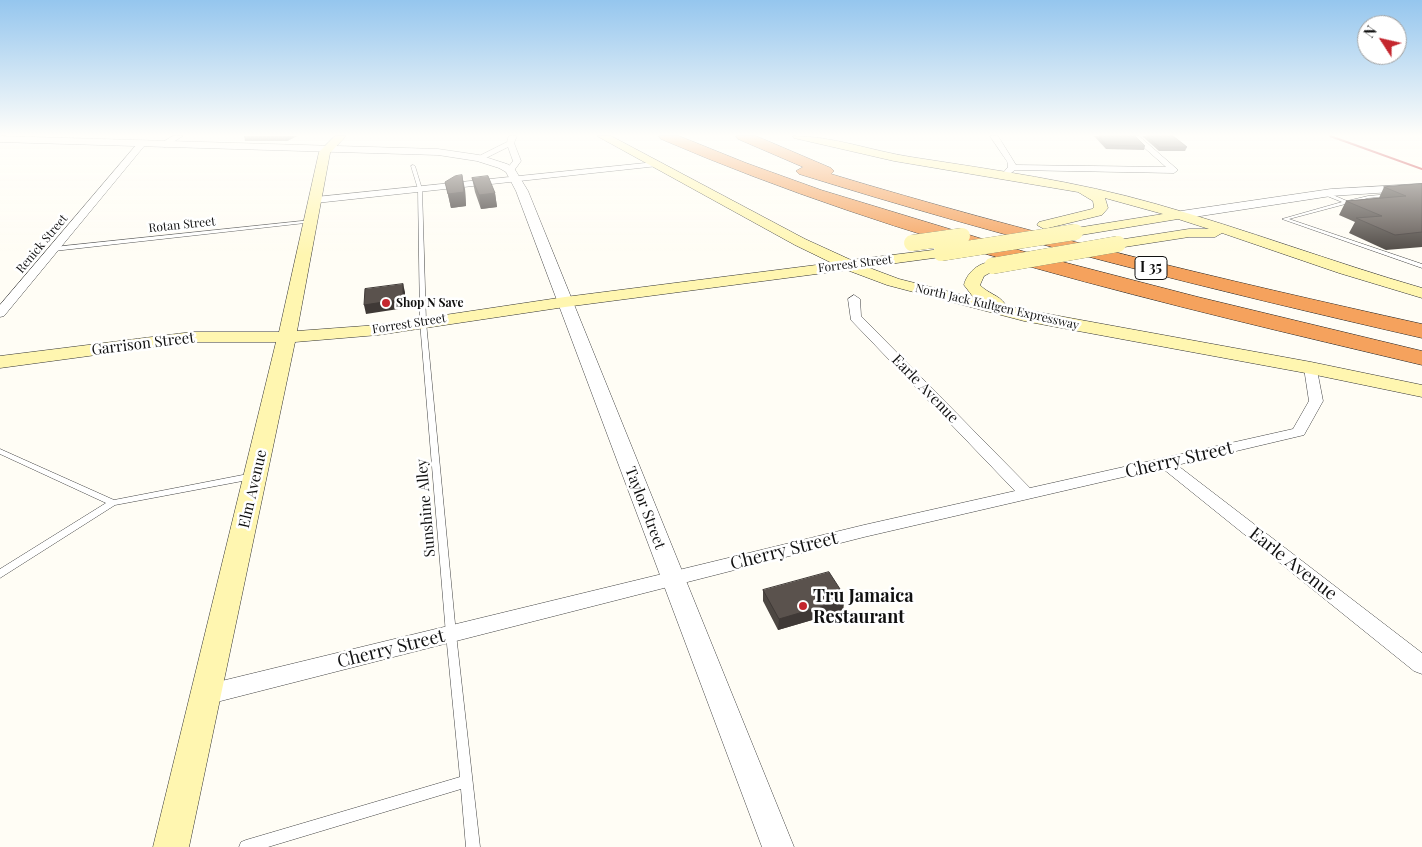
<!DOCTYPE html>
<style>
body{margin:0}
#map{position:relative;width:1422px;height:847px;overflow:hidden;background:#fffdf5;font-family:"Playfair Display",serif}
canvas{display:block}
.north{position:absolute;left:1357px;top:15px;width:50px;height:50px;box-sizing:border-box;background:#fff;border:1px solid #a0a0a0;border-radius:50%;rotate:305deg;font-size:14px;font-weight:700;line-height:20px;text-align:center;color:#111}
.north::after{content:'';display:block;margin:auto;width:18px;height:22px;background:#c4262e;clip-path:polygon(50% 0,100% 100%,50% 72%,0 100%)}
</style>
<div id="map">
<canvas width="1422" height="847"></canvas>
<div class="north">N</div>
</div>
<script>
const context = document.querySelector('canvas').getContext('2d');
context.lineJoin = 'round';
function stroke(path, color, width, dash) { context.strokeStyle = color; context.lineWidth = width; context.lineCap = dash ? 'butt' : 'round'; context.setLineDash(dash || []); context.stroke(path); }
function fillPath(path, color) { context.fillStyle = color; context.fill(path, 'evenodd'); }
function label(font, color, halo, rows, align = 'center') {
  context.font = font + ' "Playfair Display",serif'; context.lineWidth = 5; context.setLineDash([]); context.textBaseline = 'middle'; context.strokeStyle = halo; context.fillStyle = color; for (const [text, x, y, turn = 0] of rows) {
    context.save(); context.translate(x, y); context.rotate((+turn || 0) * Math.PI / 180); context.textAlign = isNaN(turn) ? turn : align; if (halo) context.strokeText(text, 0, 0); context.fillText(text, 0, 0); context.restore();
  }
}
const service = new Path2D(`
 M413 165 415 166 422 189 426 322 456 634 480 847H466L461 789 268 847H239L241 842 246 840 460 777 446 634 420 322 418 189 411 166Z
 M1322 192H1326L1347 201 1368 196 1390 194 1392 195 1390 196 1368 198 1289 219 1422 264V268L1282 219 1342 202 1322 194Z
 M312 220 314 221V222L54 251 51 249 54 247Z
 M0 449 114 500 253 473 257 476 253 479 115 505 0 578V569L106 503 0 454Z`);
const minor = new Path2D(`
 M173 136H183L165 147 158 145Z
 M509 136H517L514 143 521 161 513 172 506 170 513 161 508 147 482 160 475 158 507 142Z
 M990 136H998L1016 165 1166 167 1131 136H1139L1178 170 1174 173 1015 170 1007 176 1003 173 1008 167V163Z
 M138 143 145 145 4 316 0 317V305Z
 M655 162H658V166L316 203 311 200 316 197Z
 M854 295 860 299 861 316 1030 488 1293 429 1309 401 1304 368 1311 364 1316 365 1323 401 1304 435 1177 465 1422 653V674L1414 671 1162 468 864 537 205 705 197 702 194 695 197 688 205 685 864 525 1015 491 851 320 848 299Z`);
const tertiary = new Path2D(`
 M0 136 438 149 479 155 507 164 514 168 528 191 794 847H762L516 191 506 172 499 168 477 161 438 155 0 142Z
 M1422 184V190L1331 196 1181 219 1175 215 1181 211 1331 189Z`);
const secondary = new Path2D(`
 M335 136H346L330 153 297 331 378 325 565 297 832 263 795 245 597 136H611L805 239 851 260 941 249 946 250 948 253 946 256 941 257 867 267 899 279 974 298 964 285C967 271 983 259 997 263L1000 266 997 269 984 276 980 285C987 293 999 295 1005 304L1004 306 1311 362 1422 385V397L1311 374 1024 321 887 285 847 270 565 307 378 335 295 342 189 847H153L276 342H192L0 368V356L192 332H279L319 152Z
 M793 136C833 136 872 151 911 157 994 170 1076 181 1156 204 1245 229 1332 262 1422 288V298L1339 273 1222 233 1215 237H1189L1118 248 1113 247 1111 244 1113 241 1118 240 1189 229H1209L1178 219 1075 236 1070 235 1068 232 1070 229 1163 214 1105 198 1108 208 1102 215 1044 229 1037 225 1039 222 1092 209 1094 207 1093 201 1078 192 894 161 794 138Z`);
const motorway = new Path2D(`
 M659 136H679L746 163 821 190 1032 254 1198 297 1422 351V365C1165 304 905 244 661 139Z
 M736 136H756L831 168 834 171 831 174C1026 233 1223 280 1422 324V338C1212 290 1004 238 799 174L796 171 803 167 738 139Z`);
stroke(service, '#444', 1);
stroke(minor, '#444', 1);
stroke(tertiary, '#444', 1);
stroke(secondary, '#333', 1);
stroke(motorway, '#222', 1);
fillPath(service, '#fff');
fillPath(minor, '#fff');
fillPath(tertiary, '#fff');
fillPath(secondary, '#fff6b0');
fillPath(motorway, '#f5a25d');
stroke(new Path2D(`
 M1330 136 1422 169`), '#c4262e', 2);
const secondaryBridge = new Path2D(`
 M912 243 962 236
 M941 253 1075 232
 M992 266 1118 244`);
stroke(secondaryBridge, '#333', 16, []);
stroke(secondaryBridge, '#fff6b0', 16);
fillPath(new Path2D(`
 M244 136H297L287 141H245Z
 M1094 136H1135L1145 146 1144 150 1106 149Z
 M1142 136H1173L1187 147 1185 151H1159Z
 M472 178 495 193 497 207 481 209 475 192Z
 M445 182 465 189 466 206 451 208Z
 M1422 184V247L1386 250 1349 233 1355 222 1339 215 1346 201 1379 198 1384 187Z
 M763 590 840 593 844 600 843 611 778 630 763 601Z`), '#4d4742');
fillPath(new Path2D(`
 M285 136H297L287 141Z
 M462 175 465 189 466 206 451 208 448 194Z
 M495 193 497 207 481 209 479 195Z
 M403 284 405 292V308L366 314 364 305Z
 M844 600 843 611 778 630 779 619Z`), '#3f3936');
const building = new Path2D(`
 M1099 136H1135L1145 146 1107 145Z
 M1147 136H1173L1187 147H1160Z
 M462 175 464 192 448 194 445 182 455 176Z
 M488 176 495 193 479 195 472 178Z
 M1422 184V232L1395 235 1356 218 1382 216 1346 201 1406 196 1384 187Z
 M403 284V299L364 305 365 289Z
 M829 572 840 589 838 590 844 600 779 619 763 590Z`);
fillPath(building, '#5a524d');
stroke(building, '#3f3936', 1);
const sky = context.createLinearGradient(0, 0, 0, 255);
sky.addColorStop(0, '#95c6ee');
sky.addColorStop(0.53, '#fffefa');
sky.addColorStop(1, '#fffefa00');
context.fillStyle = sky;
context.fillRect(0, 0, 1422, 255);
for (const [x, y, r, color] of [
 [386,303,5,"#c4262e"],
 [803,606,5,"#c4262e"]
]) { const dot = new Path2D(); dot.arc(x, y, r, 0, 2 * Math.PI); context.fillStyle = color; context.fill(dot); stroke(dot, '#fff', 2); }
label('12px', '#111', '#fff', [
 ["Rotan Street",182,225,-6],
 ["Renick Street",42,244,-50],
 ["Forrest Street",855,264,-7],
 ["North Jack Kultgen Expressway",997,307,13],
 ["Forrest Street",409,324,-9]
]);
label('bold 12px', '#111', '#fff', [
 ["Shop N Save",396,303]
], 'left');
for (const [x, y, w] of [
 [1151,268,32]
]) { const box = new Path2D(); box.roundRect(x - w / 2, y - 11.5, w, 23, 4); context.fillStyle = '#fff'; context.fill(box); stroke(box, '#111', 1); }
label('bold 14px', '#111', null, [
 ["I 35",1151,268]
]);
label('15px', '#111', '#fff', [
 ["Garrison Street",143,344,-7],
 ["Earle Avenue",925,389,46],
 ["Elm Avenue",253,489,-77],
 ["Sunshine Alley",426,508,-95],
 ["Taylor Street",645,508,69]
]);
label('18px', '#111', '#fff', [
 ["Cherry Street",1179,460,-13],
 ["Cherry Street",784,551,-14],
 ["Earle Avenue",1293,564,38],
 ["Cherry Street",391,649,-14]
]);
label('bold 18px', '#111', '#fff', [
 ["Tru Jamaica",813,596],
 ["Restaurant",813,617]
], 'left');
</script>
